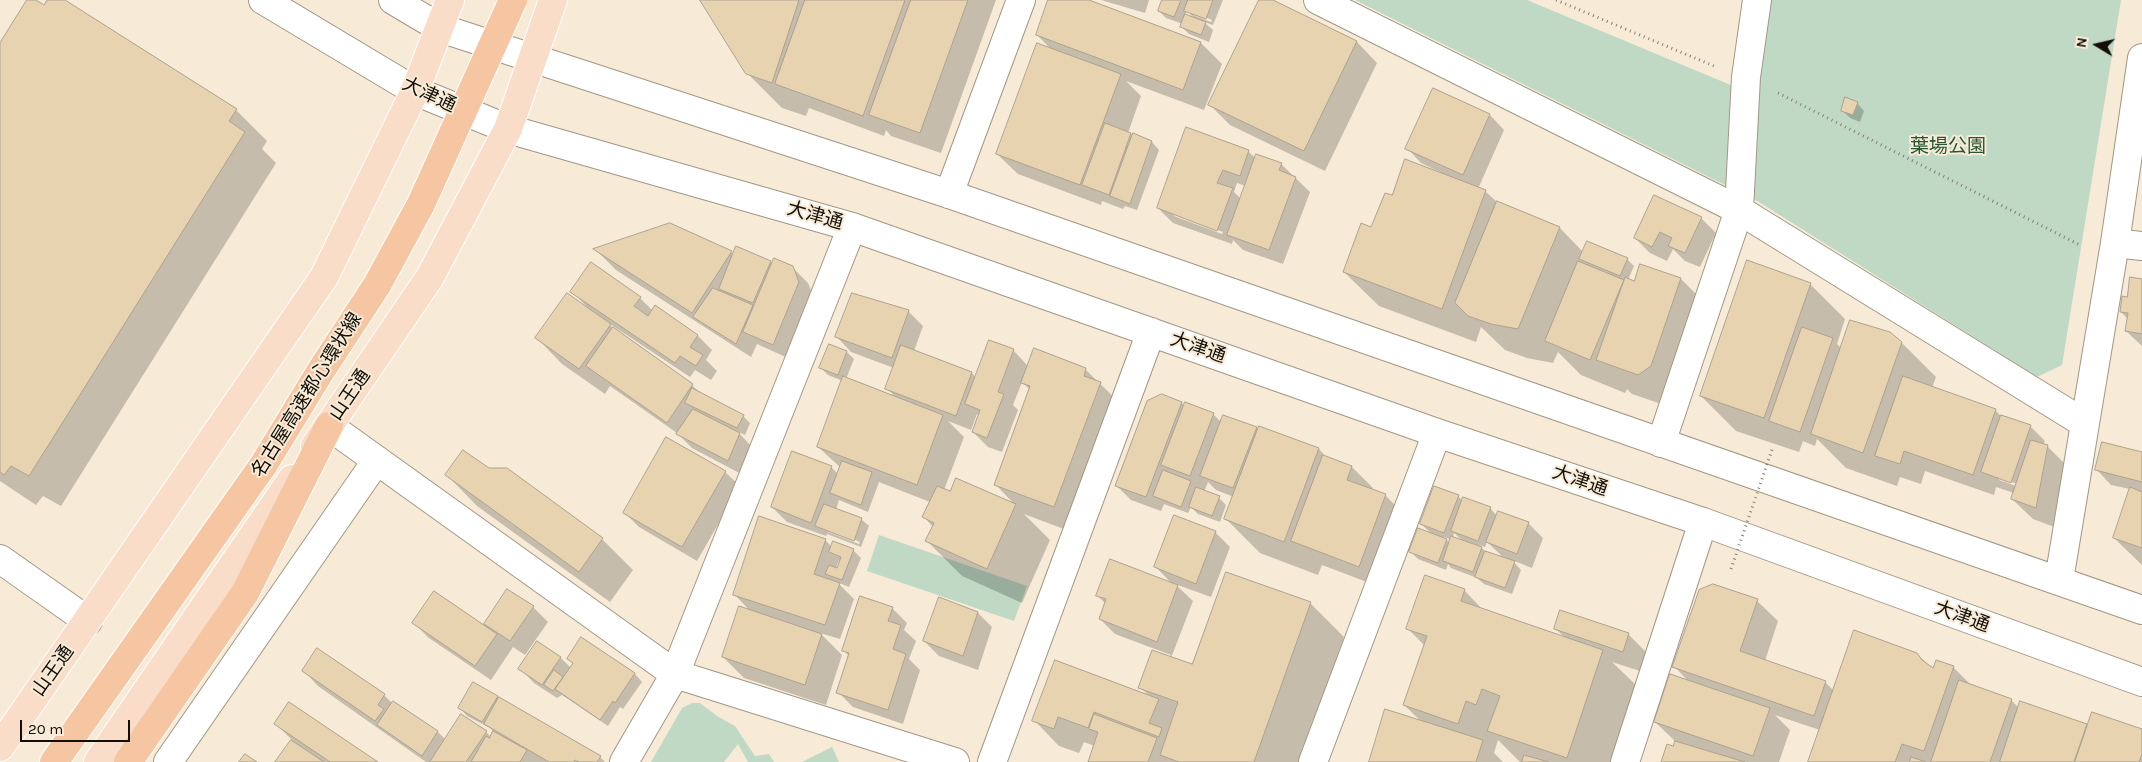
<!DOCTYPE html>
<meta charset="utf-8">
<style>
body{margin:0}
#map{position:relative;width:2142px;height:762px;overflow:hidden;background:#f7ebd7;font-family:Karla,sans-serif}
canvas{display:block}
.north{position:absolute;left:2072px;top:20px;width:50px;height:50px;-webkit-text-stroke:4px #f7ebd7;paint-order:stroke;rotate:279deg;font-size:14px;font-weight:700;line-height:20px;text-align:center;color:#130f08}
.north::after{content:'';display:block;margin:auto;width:18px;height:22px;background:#130f08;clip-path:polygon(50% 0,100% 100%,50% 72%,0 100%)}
.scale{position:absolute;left:20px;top:720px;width:110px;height:22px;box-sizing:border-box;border:2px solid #130f08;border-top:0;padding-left:6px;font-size:15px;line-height:18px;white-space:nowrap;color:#130f08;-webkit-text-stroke:4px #f7ebd7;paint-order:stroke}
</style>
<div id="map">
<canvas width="2142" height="762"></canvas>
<div class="north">N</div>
<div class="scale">20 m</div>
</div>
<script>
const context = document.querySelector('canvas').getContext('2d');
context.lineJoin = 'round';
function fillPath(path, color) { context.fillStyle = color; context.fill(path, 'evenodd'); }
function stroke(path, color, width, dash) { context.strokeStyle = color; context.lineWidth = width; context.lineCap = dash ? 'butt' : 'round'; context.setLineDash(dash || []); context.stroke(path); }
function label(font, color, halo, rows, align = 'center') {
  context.font = font + ' Karla,"Noto Sans JP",sans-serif'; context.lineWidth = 4; context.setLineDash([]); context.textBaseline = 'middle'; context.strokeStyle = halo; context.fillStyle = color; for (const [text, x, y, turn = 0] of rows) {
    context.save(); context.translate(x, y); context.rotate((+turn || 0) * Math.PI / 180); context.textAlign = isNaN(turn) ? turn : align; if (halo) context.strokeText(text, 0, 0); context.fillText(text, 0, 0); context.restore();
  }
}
fillPath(new Path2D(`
 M1355 0H1527L1757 96 1764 0H2121L2062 365 2037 377 1759 202Z
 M879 535 1027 586 1014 621 867 571Z
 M692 703H700L717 716 735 726 755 756 769 754 774 762H748L738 744 724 762H651L682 708Z
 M832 747 839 762H802Z`), '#c0d9c4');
fillPath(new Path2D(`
 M28 0H34L45 7 49 0H63L236 110 267 141 262 149 276 163 61 506 43 496 36 505 0 481V45Z
 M701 0H996L941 153 891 136 886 130 884 136 809 108 806 116 782 108 747 73Z
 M1050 0H1085L1201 43 1222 64 1204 110 1126 81 1141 96 1128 133 1152 142 1159 150 1137 210 1125 206 1123 209 1102 201 1101 205 1018 174 997 154 1052 50 1037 35Z
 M1101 0H1149L1145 13Z
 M1163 0H1223L1213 25 1204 22 1213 30 1209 42 1189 34 1182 27 1183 24 1166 18 1159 11ZM1187 11 1194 18 1185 15ZM1193 12 1212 20 1211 22 1193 15Z
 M1260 0H1270L1357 42 1377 63 1325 171 1230 125 1210 105Z
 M1433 89 1490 115 1504 130 1478 189 1486 192 1497 202 1560 228 1583 252 1627 259 1634 266 1628 280 1635 282 1640 266 1681 279 1715 313 1673 408 1632 394 1627 389 1625 393 1581 375 1558 352 1553 363 1527 358 1505 350 1481 327 1476 342 1379 306 1344 272 1392 197 1441 174 1442 173 1421 163 1407 148Z
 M1857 103 1864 111 1860 122 1850 118 1842 110Z
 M1248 151 1256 159 1281 164 1310 192 1283 264 1243 250 1233 240 1232 244 1173 223 1158 208ZM1237 183 1246 186 1241 199 1234 192ZM1174 213 1223 232 1222 234 1174 216Z
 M1701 218 1716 233 1700 267 1685 261 1673 249 1667 261 1650 253 1635 238Z
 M596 250 731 252 734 255 793 268 808 283 814 298 788 358 757 344 751 357 616 270Z
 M2142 280V346L2126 331 2128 319 2121 312 2128 298Z
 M1810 284 1845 319 1837 344 1842 349 1902 343 1936 377 1932 388 1995 410 2001 416 2030 426 2045 441 2043 445 2047 446 2068 467 2057 528 2033 519 2012 499 2014 493 1996 487 1994 495 1925 471 1921 484 1900 477 1897 486 1846 468 1817 439 1815 446 1803 441 1799 452 1736 431 1701 396ZM1999 477 2017 484 2016 486 1999 480Z
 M572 291 640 298 653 311 656 307 698 336 712 350 706 360 717 371 711 380 695 370 690 377 607 322 617 332 692 385 703 396 743 416 750 423 745 435 737 431 754 449 743 475 692 448 677 433 610 386 605 394 562 364 537 338 587 307Z
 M908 311 923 326 914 351 972 373 976 378 1013 350 1028 366 1085 369 1131 414 1085 537 1024 514 1050 540 1022 603 962 576 927 541 933 527 924 517 930 502 879 482 868 512 839 500 836 510 861 519 869 526 861 547 827 534 826 536 787 522 772 507 831 467 838 474 841 468 818 447 843 381 828 375 821 368 847 352 854 359 846 379 896 398 887 388 894 368 851 352 837 337ZM1022 382 1030 390 995 484 1016 506 956 479 950 493 944 490 964 437 948 421 971 430 977 414 979 416 973 432 988 447 1002 452 1018 410 1013 405ZM828 529 860 542 859 544 828 532Z
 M1182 403 1184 406 1213 414 1222 423 1256 428 1259 431 1260 427 1319 449 1327 458 1352 467 1373 488 1372 490 1386 496 1406 516 1380 587 1322 565 1318 575 1260 553 1226 519 1234 497 1216 490 1208 482 1204 492 1219 498 1226 505 1220 522 1198 514 1191 507 1188 513 1164 504 1161 511 1131 500 1117 486Z
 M2142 453V565L2114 538 2130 489 2111 485 2097 470Z
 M489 469 602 539 633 570 610 602 477 506 447 475Z
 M725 472 740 486 697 561 639 527 624 512Z
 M1458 496 1463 501 1490 508 1497 516 1528 523 1543 538 1532 568 1512 560 1521 570 1512 594 1484 584 1477 578 1451 568 1448 564 1446 570 1418 559 1411 552 1432 534 1421 524ZM1454 533 1463 541 1453 537ZM1443 537 1451 539 1450 543ZM1487 542 1505 559 1487 553 1479 545 1485 547Z
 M1215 532 1230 547 1211 597 1175 584 1193 601 1171 658 1193 666 1310 603 1344 637 1300 762H1089L1095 746 1084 742 1079 753 1059 746 1034 720 1150 697 1140 687 1171 655 1115 634 1100 619 1106 604 1097 595 1173 585 1156 567Z
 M825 540 832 547 853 550 861 558 849 587 837 582 854 599 840 639 820 633 842 655 826 705 744 678 723 657 751 612 735 595ZM839 560 841 561 837 571 835 570Z
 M508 590 533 607 548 622 525 655 513 647 491 680 429 638 414 623 484 626Z
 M1464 590 1484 611 1565 638 1555 628 1628 634 1649 655 1643 672 1612 662 1636 685 1610 762H1520L1498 740 1494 753 1503 762H1370L1422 722 1404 705 1425 646 1408 629Z
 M1757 601 1778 621 1765 661 1825 682 1834 691 1917 654 1934 670 1953 667 1972 686 2011 700 2019 708 2088 727 2142 730V762H1809L1820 730 1775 715 1790 730 1779 762H1663L1674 748 1676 742 1655 722 1689 682 1674 666Z
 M892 608 907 623 904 630 916 641 909 659 920 670 903 724 853 707 838 692 850 657 843 650Z
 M978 613 992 627 978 670 939 656 924 641Z
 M581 639 635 674 642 682 623 709 620 707 608 726 562 695 557 698 534 683 520 668 537 642 561 658 571 668 574 664 568 658Z
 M304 671 384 695 393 704 394 702 438 732 446 740 486 732 491 737 494 732 490 728 467 716 460 708 497 697 600 757 605 762H426L318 686Z
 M276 724 376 762H277L292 740Z`), '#0003');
const building = new Path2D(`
 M27 0H36L44 5 47 0H65L237 109 229 121 245 132 29 476 11 466 4 475 0 472V43Z
 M700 0H799L772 83 746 74Z
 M805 0H905L863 116 775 84Z
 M911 0H968L920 133 869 115Z
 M1048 0H1089L1201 42 1183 90 1036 35Z
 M1162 0H1181L1174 17 1158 11Z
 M1188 0H1213L1206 19 1184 11Z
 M1259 0H1273L1357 41 1304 151 1208 105Z
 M1185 14 1206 22 1201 35 1180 27Z
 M1037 43 1121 74 1080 185 996 154Z
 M1433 88 1490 114 1463 175 1405 149Z
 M1845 97 1858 102 1853 115 1841 111Z
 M1105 123 1131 133 1109 195 1082 185Z
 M1186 127 1249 150 1240 176 1223 170 1217 183 1233 188 1217 231 1157 208Z
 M1133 133 1152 141 1130 204 1110 196Z
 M1256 154 1282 163 1279 170 1296 177 1269 250 1227 235Z
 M1405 159 1486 190 1442 309 1343 272 1361 223 1371 227 1385 193 1392 195Z
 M1654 195 1702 217 1685 253 1668 246 1672 238 1660 232 1652 247 1634 238Z
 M1497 201 1560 227 1518 329 1491 324 1468 316 1455 303Z
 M670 223 732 251 692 313 593 249Z
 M1587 241 1628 258 1620 276 1579 259Z
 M736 246 771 261 753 303 719 289Z
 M774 258 793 266 799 282 773 345 743 332Z
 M1747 260 1811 283 1764 418 1700 396Z
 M1578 261 1624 280 1590 360 1545 341Z
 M591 262 641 297 634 306 648 316 655 305 698 335 690 347 703 355 696 366 680 356 675 363 570 292Z
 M1640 264 1681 278 1651 366 1638 375 1596 360 1625 277 1634 281Z
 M2130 277 2142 279V334L2125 331 2128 313 2120 312 2122 296 2127 297Z
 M713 288 753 305 736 344 693 317Z
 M567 293 611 324 579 369 535 338Z
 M852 293 909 310 892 358 835 337Z
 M1850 320 1890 332 1902 342 1863 453 1811 434Z
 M613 327 693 384 667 423 586 366Z
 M1802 327 1833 338 1800 432 1769 421Z
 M989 340 1014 349 998 392 1004 394 987 438 972 432 980 410 965 404Z
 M829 344 847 351 838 375 819 368Z
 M901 345 972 372 956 416 885 389Z
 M1034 348 1086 368 1084 376 1101 382 1054 507 994 485 1030 386 1021 383Z
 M843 376 943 415 917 485 817 447Z
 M1903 376 1996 409 1973 475 1904 451 1900 464 1875 456Z
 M692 388 744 415 737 428 685 403Z
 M1162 394 1182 402 1146 497 1115 486 1147 401Z
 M1185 402 1214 413 1190 476 1161 465Z
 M693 409 740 433 728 461 676 434Z
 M1223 415 1257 427 1233 488 1200 476Z
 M2001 415 2031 425 2011 483 1981 472Z
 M1259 426 1319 448 1284 542 1224 519Z
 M666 437 726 471 682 547 623 513Z
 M2031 440 2048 445 2036 508 2011 499Z
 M2102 442 2142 452V482L2095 470Z
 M463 450 489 468H507L603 538 579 572 445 475Z
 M792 451 832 466 811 523 771 507Z
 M1323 455 1352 466 1347 480 1386 494 1359 567 1291 541Z
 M842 461 872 472 861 505 830 493Z
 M1163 470 1191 481 1181 507 1153 496Z
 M956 478 1016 504 987 569 925 541 934 523 922 517 937 486 950 491Z
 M1434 486 1459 495 1444 533 1420 524Z
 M1196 487 1220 496 1212 516 1189 507Z
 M2130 487 2142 492V548L2113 538Z
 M1463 497 1491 507 1478 541 1451 531Z
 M824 504 862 518 854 541 815 526Z
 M1498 511 1529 522 1517 554 1486 542Z
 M1174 515 1216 531 1196 584 1154 567Z
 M759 516 826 539 814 574 840 583 825 625 733 595Z
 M1418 528 1447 539 1438 563 1409 552Z
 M1451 536 1482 547 1473 572 1443 561Z
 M833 541 854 549 842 580 825 574 829 565 837 568 841 557 829 552Z
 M1485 551 1515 561 1505 588 1475 577Z
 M1110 559 1178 585 1157 642 1099 619 1106 599 1096 596Z
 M1226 572 1311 602 1254 762H1179L1160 755 1178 702 1138 688 1152 650 1192 664Z
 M1425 575 1465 589 1461 601 1603 650 1567 758 1487 731 1500 696 1482 689 1476 705 1466 701 1458 724 1403 705 1427 636 1406 629Z
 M1713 584 1758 599 1740 651 1826 681 1814 716 1672 667 1699 590Z
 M507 589 534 606 510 641 484 624Z
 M434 591 497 634 475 666 412 623Z
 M860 596 893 607 888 621 901 625 893 649 906 654 888 710 836 693 849 653 842 651Z
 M939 597 978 612 963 656 923 641Z
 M739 606 822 634 805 685 722 657Z
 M1560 610 1629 633 1623 652 1554 629Z
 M1854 630 1917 653 1922 660 1933 668 1936 660 1954 666 1924 751 1902 744 1895 762H1808Z
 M581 637 635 673 615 703 613 701 600 720 555 689 573 663 567 659Z
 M537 641 561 657 542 685 518 669Z
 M317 648 385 694 378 705 384 709 375 721 302 671Z
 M1055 660 1159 699 1149 723 1162 728 1159 737 1094 712 1088 728 1058 717 1054 729 1032 721Z
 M554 670 563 677 553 691 544 685Z
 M1670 674 1770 708 1753 756 1654 722Z
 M1959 680 2012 699 1990 762H1931Z
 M473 682 498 696 482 722 458 708Z
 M499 697 601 756 597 762H579L575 760 574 762H549L484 724Z
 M393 701 438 731 422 756 377 725Z
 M2020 701 2087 724 2074 762H2000Z
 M289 702 378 762H330L274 724Z
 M1385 709 1483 740 1476 762H1369Z
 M2092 712 2142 729V754L2139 762H2075Z
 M461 714 487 731 466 762H430Z
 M1094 714 1157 738 1148 762H1088L1098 732 1089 729Z
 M493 731 527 750 520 762H471L486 736 489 738Z
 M291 740 324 762H275Z
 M1675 741 1745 762H1661L1667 744 1673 746Z
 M245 754 257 762H239Z
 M1524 755 1549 762H1522Z
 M1911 757 1926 762H1910Z`);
fillPath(building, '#e7d3b0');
stroke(building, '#ada28f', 1);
const minor = new Path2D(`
 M1318 0 1739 210 2084 423
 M949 194 1021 0
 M2115 243 2142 246
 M329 426 675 674 955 762
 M1661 443 1739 210 1746 77 1757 0
 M0 559 88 621
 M2059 580 2115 243 2142 58
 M168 762 377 460
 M624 762 675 674 852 227
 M992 762 1151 332
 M1313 762 1437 433
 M1625 762 1703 522`);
const tertiary = new Path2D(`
 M263 0 415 91 508 129 852 227 1437 433 1703 522 2142 682
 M393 0 440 28 949 194 2142 610`);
const primary = new Path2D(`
 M315 446 430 277 508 129 553 0
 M0 747 324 277 415 91 450 0
 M98 762 292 479`);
const motorway = new Path2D(`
 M54 762 264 464
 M128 762 245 593 329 426`);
stroke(minor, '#a29785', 30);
stroke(tertiary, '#a29785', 30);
stroke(primary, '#fff', 30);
stroke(motorway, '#fff', 30);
stroke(new Path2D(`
 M1556 0 1714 66
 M1778 93 2080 245`), '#877f71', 3, [1, 4]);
stroke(minor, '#fff', 28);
stroke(tertiary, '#fff', 28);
stroke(primary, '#faddc8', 28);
stroke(motorway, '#f6c6a3', 28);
const motorwayBridge = new Path2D(`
 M264 464 320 372 377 285 421 204 513 0`);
stroke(motorwayBridge, '#fff', 30, []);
stroke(new Path2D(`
 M1731 569 1773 447`), '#877f71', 3, [1, 4]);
stroke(motorwayBridge, '#f6c6a3', 28);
label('19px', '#130f08', '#f7ebd7', [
 ["大津通",429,95,25],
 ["大津通",815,216,16],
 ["大津通",1198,348,19],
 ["名古屋高速都心環状線",307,395,-58],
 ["山王通",350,395,-56],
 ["大津通",1580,481,19],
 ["大津通",1962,617,20],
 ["山王通",53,671,-55]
]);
label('19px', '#275732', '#f7ebd7', [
 ["葉場公園",1948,147]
]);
</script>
